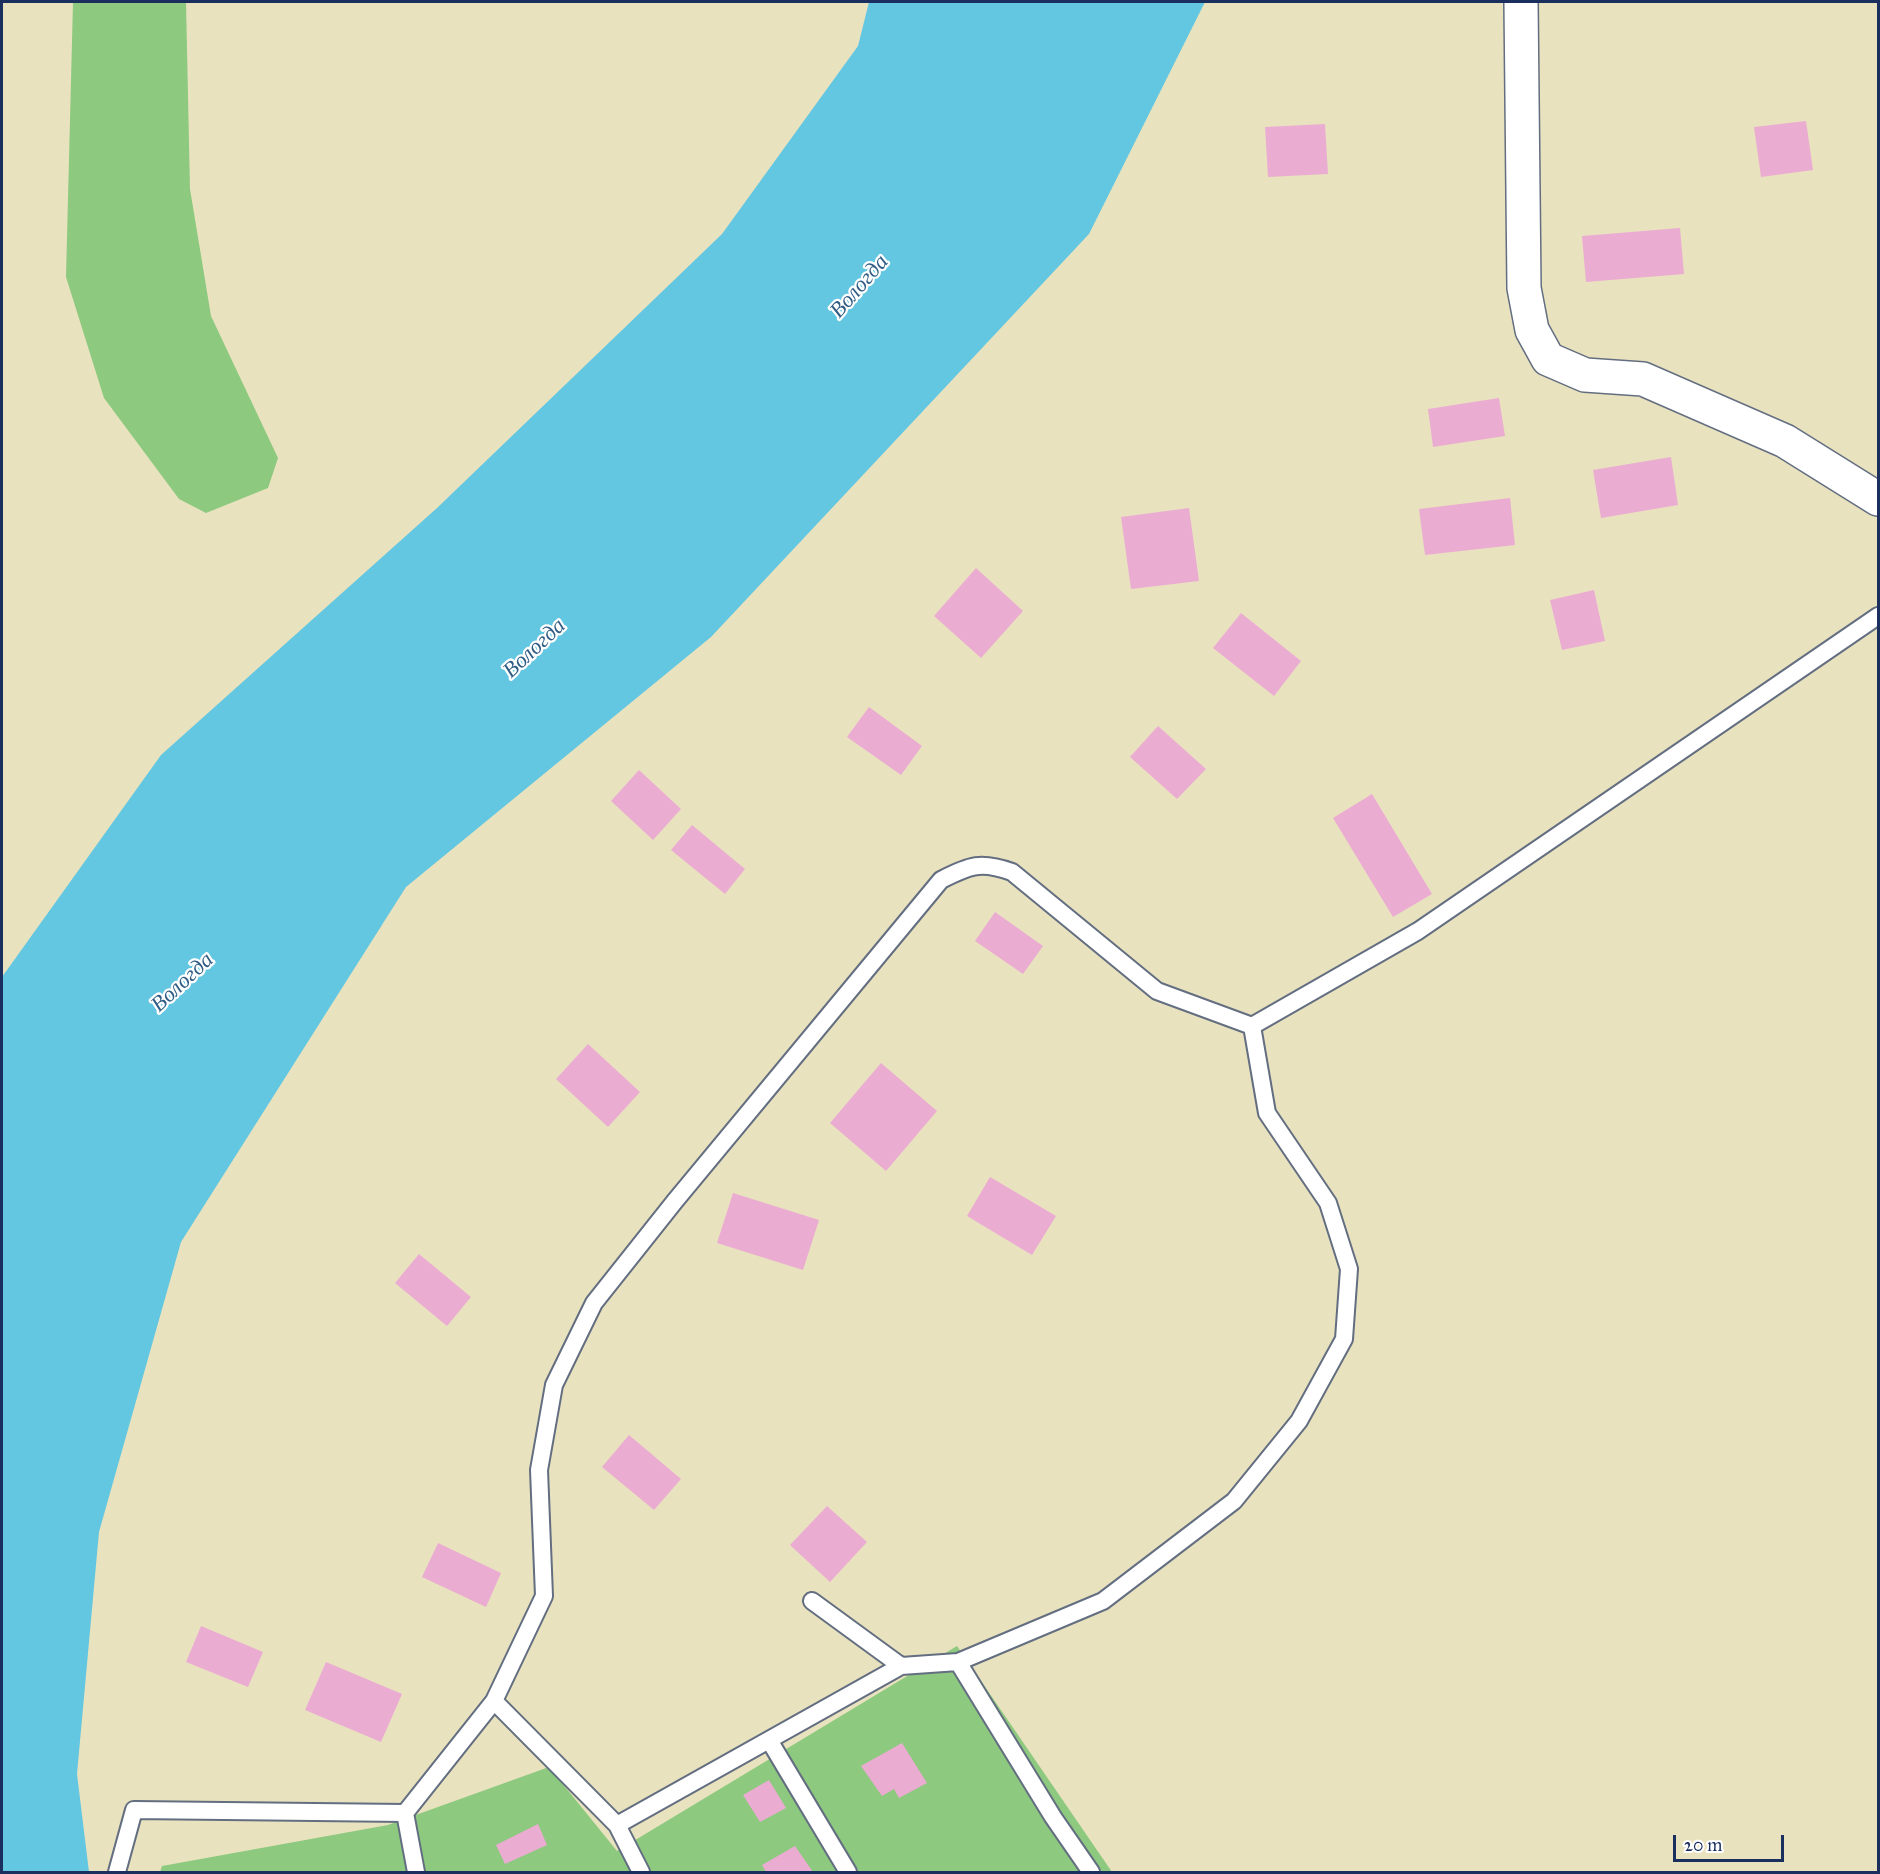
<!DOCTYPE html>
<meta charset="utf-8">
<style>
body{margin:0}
#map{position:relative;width:1880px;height:1874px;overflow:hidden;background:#e9e2bf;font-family:"IM FELL Great Primer",serif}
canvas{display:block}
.frame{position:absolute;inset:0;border:3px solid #1b2f5e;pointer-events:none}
.scale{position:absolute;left:1673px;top:1835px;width:111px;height:27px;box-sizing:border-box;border:3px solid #1b2f5e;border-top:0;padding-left:8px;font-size:18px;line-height:21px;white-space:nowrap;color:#1b2f5e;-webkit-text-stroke:4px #fff;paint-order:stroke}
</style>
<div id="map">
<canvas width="1880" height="1874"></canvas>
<div class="frame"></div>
<div class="scale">20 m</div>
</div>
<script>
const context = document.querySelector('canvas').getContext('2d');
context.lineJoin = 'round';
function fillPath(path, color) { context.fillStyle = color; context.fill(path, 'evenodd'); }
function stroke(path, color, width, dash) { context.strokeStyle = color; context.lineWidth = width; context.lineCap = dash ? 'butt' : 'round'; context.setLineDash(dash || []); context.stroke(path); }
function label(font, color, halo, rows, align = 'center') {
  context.font = font + ' "IM FELL Great Primer",serif'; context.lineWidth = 4.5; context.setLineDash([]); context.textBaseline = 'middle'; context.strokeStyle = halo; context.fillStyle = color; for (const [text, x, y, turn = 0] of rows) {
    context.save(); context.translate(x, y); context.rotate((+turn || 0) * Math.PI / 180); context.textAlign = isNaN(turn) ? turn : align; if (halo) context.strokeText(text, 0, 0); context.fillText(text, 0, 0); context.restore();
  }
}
fillPath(new Path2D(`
 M73 2H186L190 189 211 316 278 458 268 488 206 513 179 499 104 398 66 277Z
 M957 1646 1112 1872H160L162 1866 388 1825 549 1767 617 1851Z`), '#8dc97f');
fillPath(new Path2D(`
 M869 2H1205L1089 234 711 637 406 887 181 1242 99 1532 77 1774 89 1872H2V977L161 755 437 508 722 234 858 46Z`), '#63c7e1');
fillPath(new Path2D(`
 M1806 121 1813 170 1761 177 1754 127Z
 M1325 124 1328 174 1268 177 1265 127Z
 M1680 228 1684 274 1586 282 1582 236Z
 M1499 398 1505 436 1433 447 1428 409Z
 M1671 457 1678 505 1601 518 1593 470Z
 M1510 498 1515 545 1425 555 1419 509Z
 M1189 508 1199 581 1131 589 1121 517Z
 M976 568 1023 611 981 658 934 616Z
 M1594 590 1605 641 1562 650 1550 600Z
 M1241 613 1301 661 1274 696 1213 648Z
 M869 707 922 746 901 775 847 737Z
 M1158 726 1206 769 1177 799 1130 757Z
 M639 770 681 809 653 840 611 801Z
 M1372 794 1432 894 1393 917 1333 818Z
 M692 825 745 869 725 894 671 850Z
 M995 912 1043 946 1023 974 975 941Z
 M588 1044 640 1092 608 1127 556 1079Z
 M881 1063 937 1111 886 1171 830 1123Z
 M990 1177 1056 1216 1032 1255 967 1216Z
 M733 1193 819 1220 803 1270 717 1243Z
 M419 1254 471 1297 447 1326 395 1283Z
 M629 1435 681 1479 654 1510 602 1467Z
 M827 1506 867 1542 830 1582 790 1545Z
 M438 1543 501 1573 486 1607 422 1577Z
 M201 1626 263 1652 248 1687 186 1662Z
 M326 1662 402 1694 381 1742 305 1710Z
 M902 1743 927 1783 899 1798 894 1789 882 1796 861 1766Z
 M769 1780 786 1808 760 1822 743 1795Z
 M538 1824 547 1845 505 1864 496 1845Z
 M795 1846 813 1872H766L762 1865Z`), '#ebacd2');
const service = new Path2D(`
 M1252 1026 1418 931 1878 616
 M812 1601 901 1666
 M958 1662 1053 1817 1091 1872
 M494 1701 617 1825 641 1872
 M769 1740 848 1872
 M405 1813 416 1872
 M117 1872 134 1810 405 1813 494 1701 544 1596 539 1470 554 1385 594 1303 675 1201 941 880C970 865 981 861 1012 872L1157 991 1252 1026 1267 1113 1328 1203 1349 1269 1344 1339 1299 1421 1234 1501 1103 1601 958 1662 901 1666 617 1825`);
const minor = new Path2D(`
 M1521 2 1524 288 1532 330 1548 359 1585 375 1643 379 1785 441 1878 499`);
stroke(service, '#636e80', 20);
stroke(minor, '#636e80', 36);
stroke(service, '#fff', 16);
stroke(minor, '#fff', 33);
label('italic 22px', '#315d85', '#fff', [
 ["Вологда",860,287,-49],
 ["Вологда",535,649,-43],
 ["Вологда",183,983,-43]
]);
</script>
